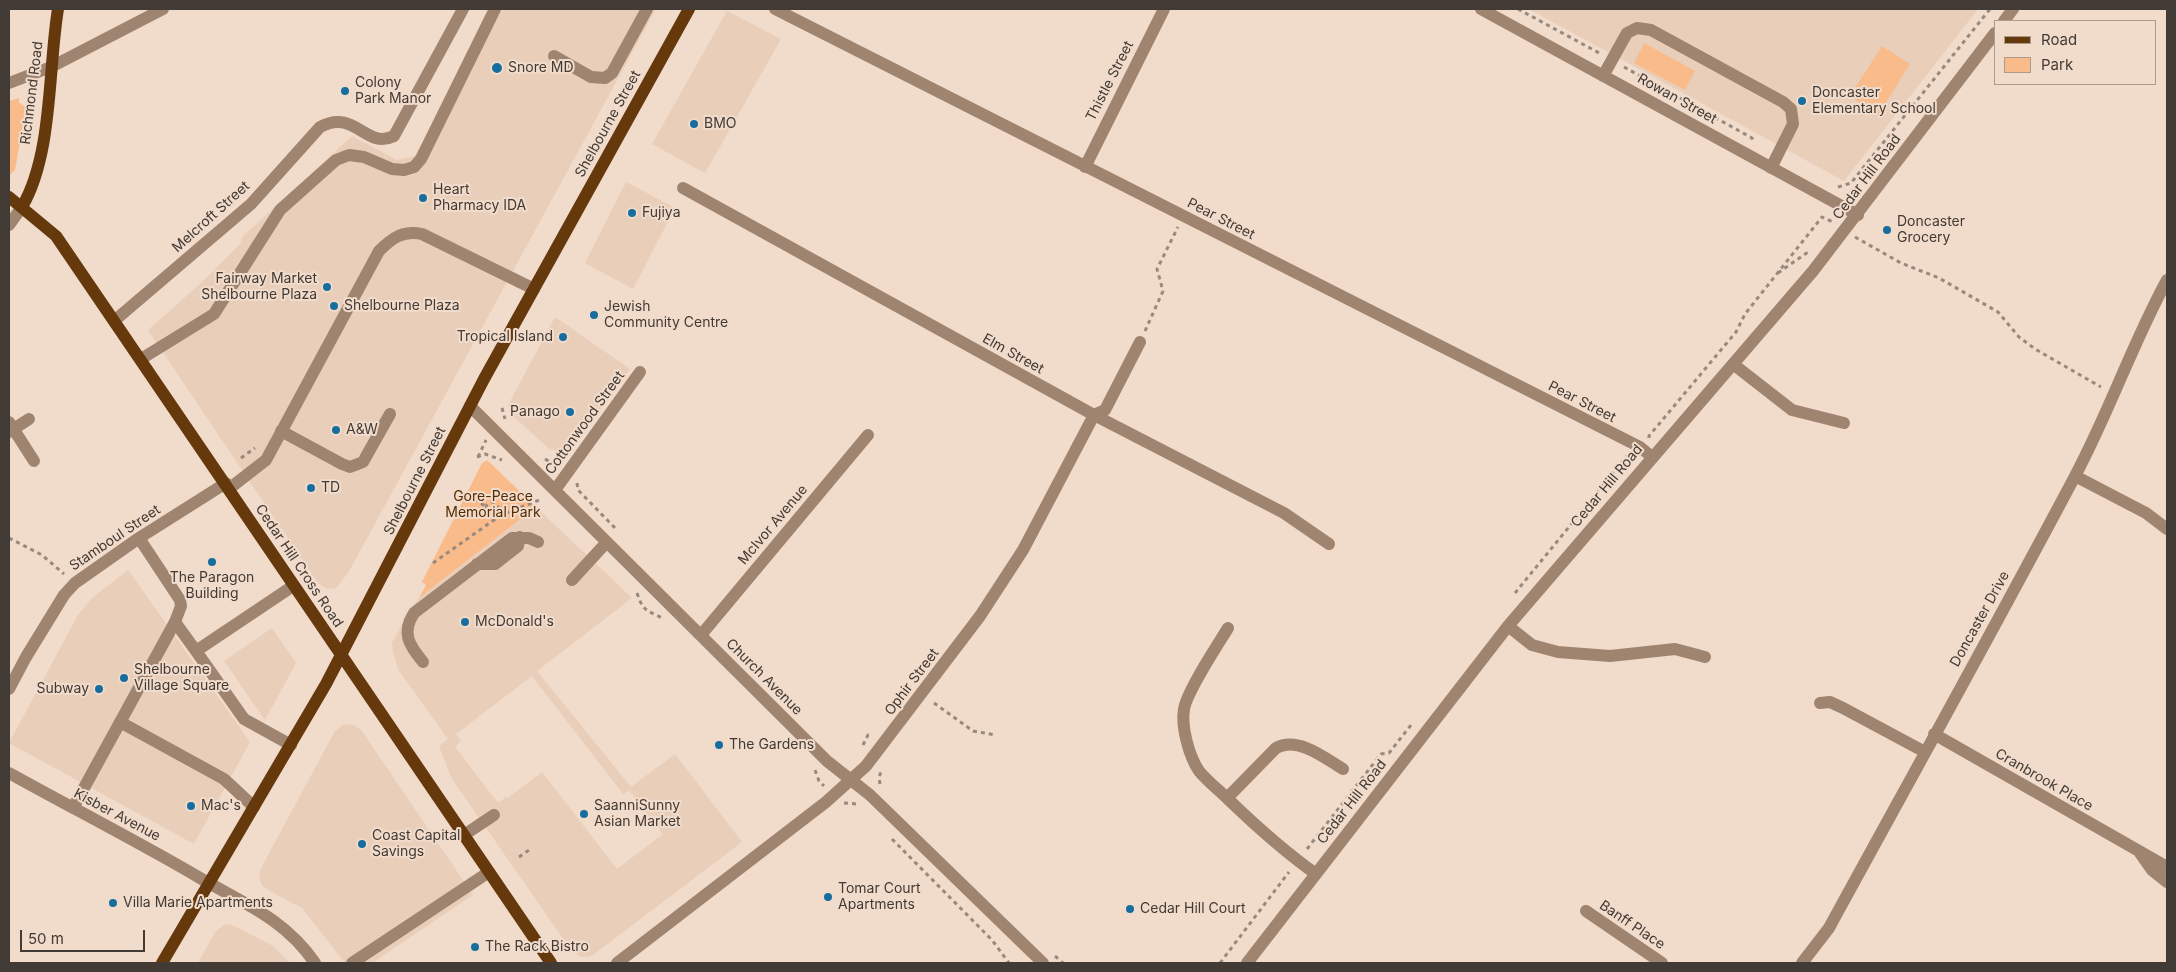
<!DOCTYPE html>
<style>
body{margin:0}
#map{position:relative;width:2176px;height:972px;overflow:hidden;background:#f1dbcb;font-family:Inter,sans-serif}
canvas{display:block}
.frame{position:absolute;inset:0;border:10px solid #423a34;pointer-events:none}
.legend{position:absolute;left:1994px;top:20px;width:162px;height:65px;box-sizing:border-box;background:#f1dbcb;border:1px solid #ab9b8f;margin:0;padding:6px 9px;list-style:none;font-size:15px;color:#423a34}
.legend li{display:flex;align-items:center;gap:10px;height:25px}
.legend b{width:25px;border:1px solid #ab9b8f}
.scale{position:absolute;left:20px;top:930px;width:125px;height:22px;box-sizing:border-box;border:2px solid #423a34;border-top:0;padding-left:6px;font-size:15px;line-height:18px;white-space:nowrap;color:#423a34;-webkit-text-stroke:4px #f1dbcb;paint-order:stroke}
</style>
<div id="map">
<canvas width="2176" height="972"></canvas>
<div class="frame"></div>
<ul class="legend">
<li><b style="height:6px;background:#66390d"></b>Road</li>
<li><b style="height:14px;background:#fabb8a"></b>Park</li>
</ul>
<div class="scale">50 m</div>
</div>
<script>
const context = document.querySelector('canvas').getContext('2d');
context.lineJoin = 'round';
function fillPath(path, color) { context.fillStyle = color; context.fill(path, 'evenodd'); }
function stroke(path, color, width, dash) { context.strokeStyle = color; context.lineWidth = width; context.lineCap = dash ? 'butt' : 'round'; context.setLineDash(dash || []); context.stroke(path); }
function label(font, color, halo, rows, align = 'center') {
  context.font = font + ' Inter,sans-serif'; context.lineWidth = 4; context.setLineDash([]); context.textBaseline = 'middle'; context.strokeStyle = halo; context.fillStyle = color; for (const [text, x, y, turn = 0] of rows) {
    context.save(); context.translate(x, y); context.rotate((+turn || 0) * Math.PI / 180); context.textAlign = isNaN(turn) ? turn : align; if (halo) context.strokeText(text, 0, 0); context.fillText(text, 0, 0); context.restore();
  }
}
fillPath(new Path2D(`
 M491 9H656L348 573 336 588 327 589 318 583 148 330 202 282 242 242 241 238 352 136 397 160 415 156Z
 M1529 9H1978L1844 181Z
 M727 11 781 39 705 173 652 144Z
 M626 182 675 208 633 289 585 263Z
 M555 317 630 369 573 446 560 452 548 448 511 414 508 405Z
 M536 507 632 598 537 671 631 787 675 754 742 842 593 955 587 957H581L571 950 452 779 439 746 448 739 399 671 393 653 392 643 410 609 419 598ZM532 676 623 794 629 790 663 834 617 869 542 772 508 798 506 797 498 803 455 747 461 741 456 734Z
 M128 570 250 742 194 844 9 743 78 615 92 598Z
 M272 628 296 663 265 720 224 661Z
 M344 724 354 725 362 731 473 895 372 963H345L302 908 268 890 262 885 259 878 260 870 335 731Z
 M230 924 273 946 290 963H198L216 931 224 925Z`), '#e9ceb9');
fillPath(new Path2D(`
 M1644 43 1695 71 1685 90 1634 63Z
 M1882 46 1910 64 1878 115 1850 96Z
 M19 98V102L26 108 15 170 9 176V101Z
 M487 460 536 507 419 598 426 585 422 582 482 463Z`), '#fabb8a');
stroke(new Path2D(`
 M1518 9 1601 54
 M1624 67 1752 138 1754 142
 M1838 187 1851 183 1990 9
 M1855 237 1901 263 1939 278 1998 312 2019 337 2035 349 2101 387
 M1778 273 1808 252
 M1145 331 1163 291 1157 269 1178 227
 M502 408 505 419
 M1649 438V436L1736 332 1745 314 1822 217 1833 222
 M477 457 485 454 502 460
 M478 457 486 440
 M241 458 255 448
 M545 459 550 462 558 461
 M577 483 578 490 616 529
 M468 494 485 506
 M486 508a6 6 0 1 1 12 0a6 6 0 1 1-12 0Z
 M9 538 42 555 64 574
 M433 563 501 515 542 499
 M637 593C643 611 646 610 662 618
 M1515 593 1627 456
 M934 703 973 731 996 735
 M863 745 868 735H871
 M815 770 819 781 824 786
 M880 784 879 778 881 771
 M844 803 857 804
 M892 839 992 940 1009 963
 M1307 849 1381 754 1389 753 1411 725
 M519 857 529 850
 M1055 956 1063 963
 M1220 963 1289 872`), '#98897e', 3, [4, 4]);
stroke(new Path2D(`
 M775 9 1640 447 1652 457
 M1481 9 1858 215
 M2004 21 2013 9
 M554 56 591 77 605 78 612 73 647 9
 M1603 76 1627 33 1637 28 1651 30 1783 102 1791 109 1793 124 1771 168
 M9 83 51 67 163 9
 M1085 167 1164 9
 M683 188 1094 415 1284 513 1329 544
 M9 225 22 207
 M114 321 251 204 320 127C356 108 365 150 394 136L463 9
 M141 359 214 314 280 210 336 160 349 155 364 157 392 169 404 170 414 167 421 159 495 9
 M1733 364 1792 410 1844 423
 M470 406 827 761 870 795 1043 963
 M9 422 34 461
 M281 431 342 464 350 467 363 462 390 414
 M9 432 29 419
 M2075 476 2146 513 2167 529
 M230 488 266 460 379 251C392 238 403 230 422 234L534 289
 M555 490 640 372
 M477 564H495L518 546 520 537
 M572 580 606 543
 M175 622 196 651
 M1508 626 1532 645 1558 652 1610 656 1675 649 1705 657
 M1228 628C1217 646 1187 691 1184 709 1181 727 1189 756 1199 771 1208 782 1219 790 1229 800 1257 827 1285 852 1316 874
 M701 635 868 435
 M423 662C409 645 401 633 414 613L512 538H529L538 542
 M9 689 26 657 64 595 75 583 139 538 226 483
 M1820 703 1830 702 1843 708 1925 752
 M120 722 224 779 254 807
 M1934 734 2167 867
 M291 745 244 719 196 651 293 586
 M9 773C72 808 137 841 200 878 245 904 285 919 315 963
 M1227 798 1276 748C1298 736 1325 758 1343 769
 M73 808 175 622 181 606 180 600 139 538
 M464 835 494 815
 M2140 853 2152 870 2167 882
 M1586 911 1662 963
 M352 963 489 872
 M617 963 826 802 866 766 980 616 1023 550 1094 415 1105 410 1140 342
 M1247 963 1508 626 1813 271 1995 33
 M1802 963 1829 928C1911 778 1994 629 2074 478 2109 413 2132 344 2167 280`), '#9f8470', 12);
stroke(new Path2D(`
 M9 197 56 236 551 963
 M22 207C53 154 48 69 58 9
 M162 963 326 684 484 379 689 9`), '#66390d', 12);
for (const [x, y, r, color] of [
 [497,68,6,"#176e9e"],
 [345,91,5,"#176e9e"],
 [1802,101,5,"#176e9e"],
 [694,124,5,"#176e9e"],
 [423,198,5,"#176e9e"],
 [632,213,5,"#176e9e"],
 [1887,230,5,"#176e9e"],
 [327,287,5,"#176e9e"],
 [334,306,5,"#176e9e"],
 [594,315,5,"#176e9e"],
 [563,337,5,"#176e9e"],
 [570,412,5,"#176e9e"],
 [336,430,5,"#176e9e"],
 [311,488,5,"#176e9e"],
 [212,562,5,"#176e9e"],
 [465,622,5,"#176e9e"],
 [124,678,5,"#176e9e"],
 [99,689,5,"#176e9e"],
 [719,745,5,"#176e9e"],
 [191,806,5,"#176e9e"],
 [584,814,5,"#176e9e"],
 [362,844,5,"#176e9e"],
 [828,897,5,"#176e9e"],
 [113,903,5,"#176e9e"],
 [1130,909,5,"#176e9e"],
 [475,947,5,"#176e9e"]
]) { const dot = new Path2D(); dot.arc(x, y, r, 0, 2 * Math.PI); context.fillStyle = color; context.fill(dot); stroke(dot, '#f1dbcb', 2); }
label('14px', '#423a34', '#f1dbcb', [
 ["Snore MD",508,68],
 ["Colony",355,83],
 ["Park Manor",355,99],
 ["Doncaster",1812,93],
 ["Elementary School",1812,109],
 ["BMO",704,124],
 ["Heart",433,190],
 ["Pharmacy IDA",433,206],
 ["Fujiya",642,213],
 ["Doncaster",1897,222],
 ["Grocery",1897,238],
 ["Fairway Market",317,279,"right"],
 ["Shelbourne Plaza",317,295,"right"],
 ["Shelbourne Plaza",344,306],
 ["Jewish",604,307],
 ["Community Centre",604,323],
 ["Tropical Island",553,337,"right"],
 ["Panago",560,412,"right"],
 ["A&W",346,430],
 ["TD",321,488],
 ["The Paragon",212,578,"center"],
 ["Building",212,594,"center"],
 ["McDonald's",475,622],
 ["Shelbourne",134,670],
 ["Village Square",134,686],
 ["Subway",89,689,"right"],
 ["The Gardens",729,745],
 ["Mac's",201,806],
 ["SaanniSunny",594,806],
 ["Asian Market",594,822],
 ["Coast Capital",372,836],
 ["Savings",372,852],
 ["Tomar Court",838,889],
 ["Apartments",838,905],
 ["Villa Marie Apartments",123,903],
 ["Cedar Hill Court",1140,909],
 ["The Rack Bistro",485,947]
], 'left');
label('14px', '#423a34', '#f1dbcb', [
 ["Thistle Street",1110,81,-63],
 ["Richmond Road",32,93,-83],
 ["Rowan Street",1677,99,29],
 ["Shelbourne Street",608,124,-61],
 ["Cedar Hill Road",1867,177,-53],
 ["Melcroft Street",211,217,-42],
 ["Pear Street",1221,219,27],
 ["Elm Street",1013,354,29],
 ["Pear Street",1582,402,27],
 ["Cottonwood Street",585,423,-54],
 ["Shelbourne Street",415,481,-63],
 ["Cedar Hill Road",1607,486,-50],
 ["McIvor Avenue",773,525,-50],
 ["Stamboul Street",115,538,-34],
 ["Cedar Hill Cross Road",299,566,56],
 ["Doncaster Drive",1980,619,-61],
 ["Church Avenue",764,677,45],
 ["Ophir Street",912,682,-53],
 ["Cranbrook Place",2044,780,30],
 ["Cedar Hill Road",1352,802,-52],
 ["Kisber Avenue",117,815,28],
 ["Banff Place",1632,925,34]
]);
label('14px', '#542c03', '#f1dbcb', [
 ["Gore-Peace",493,497],
 ["Memorial Park",493,513]
]);
</script>
